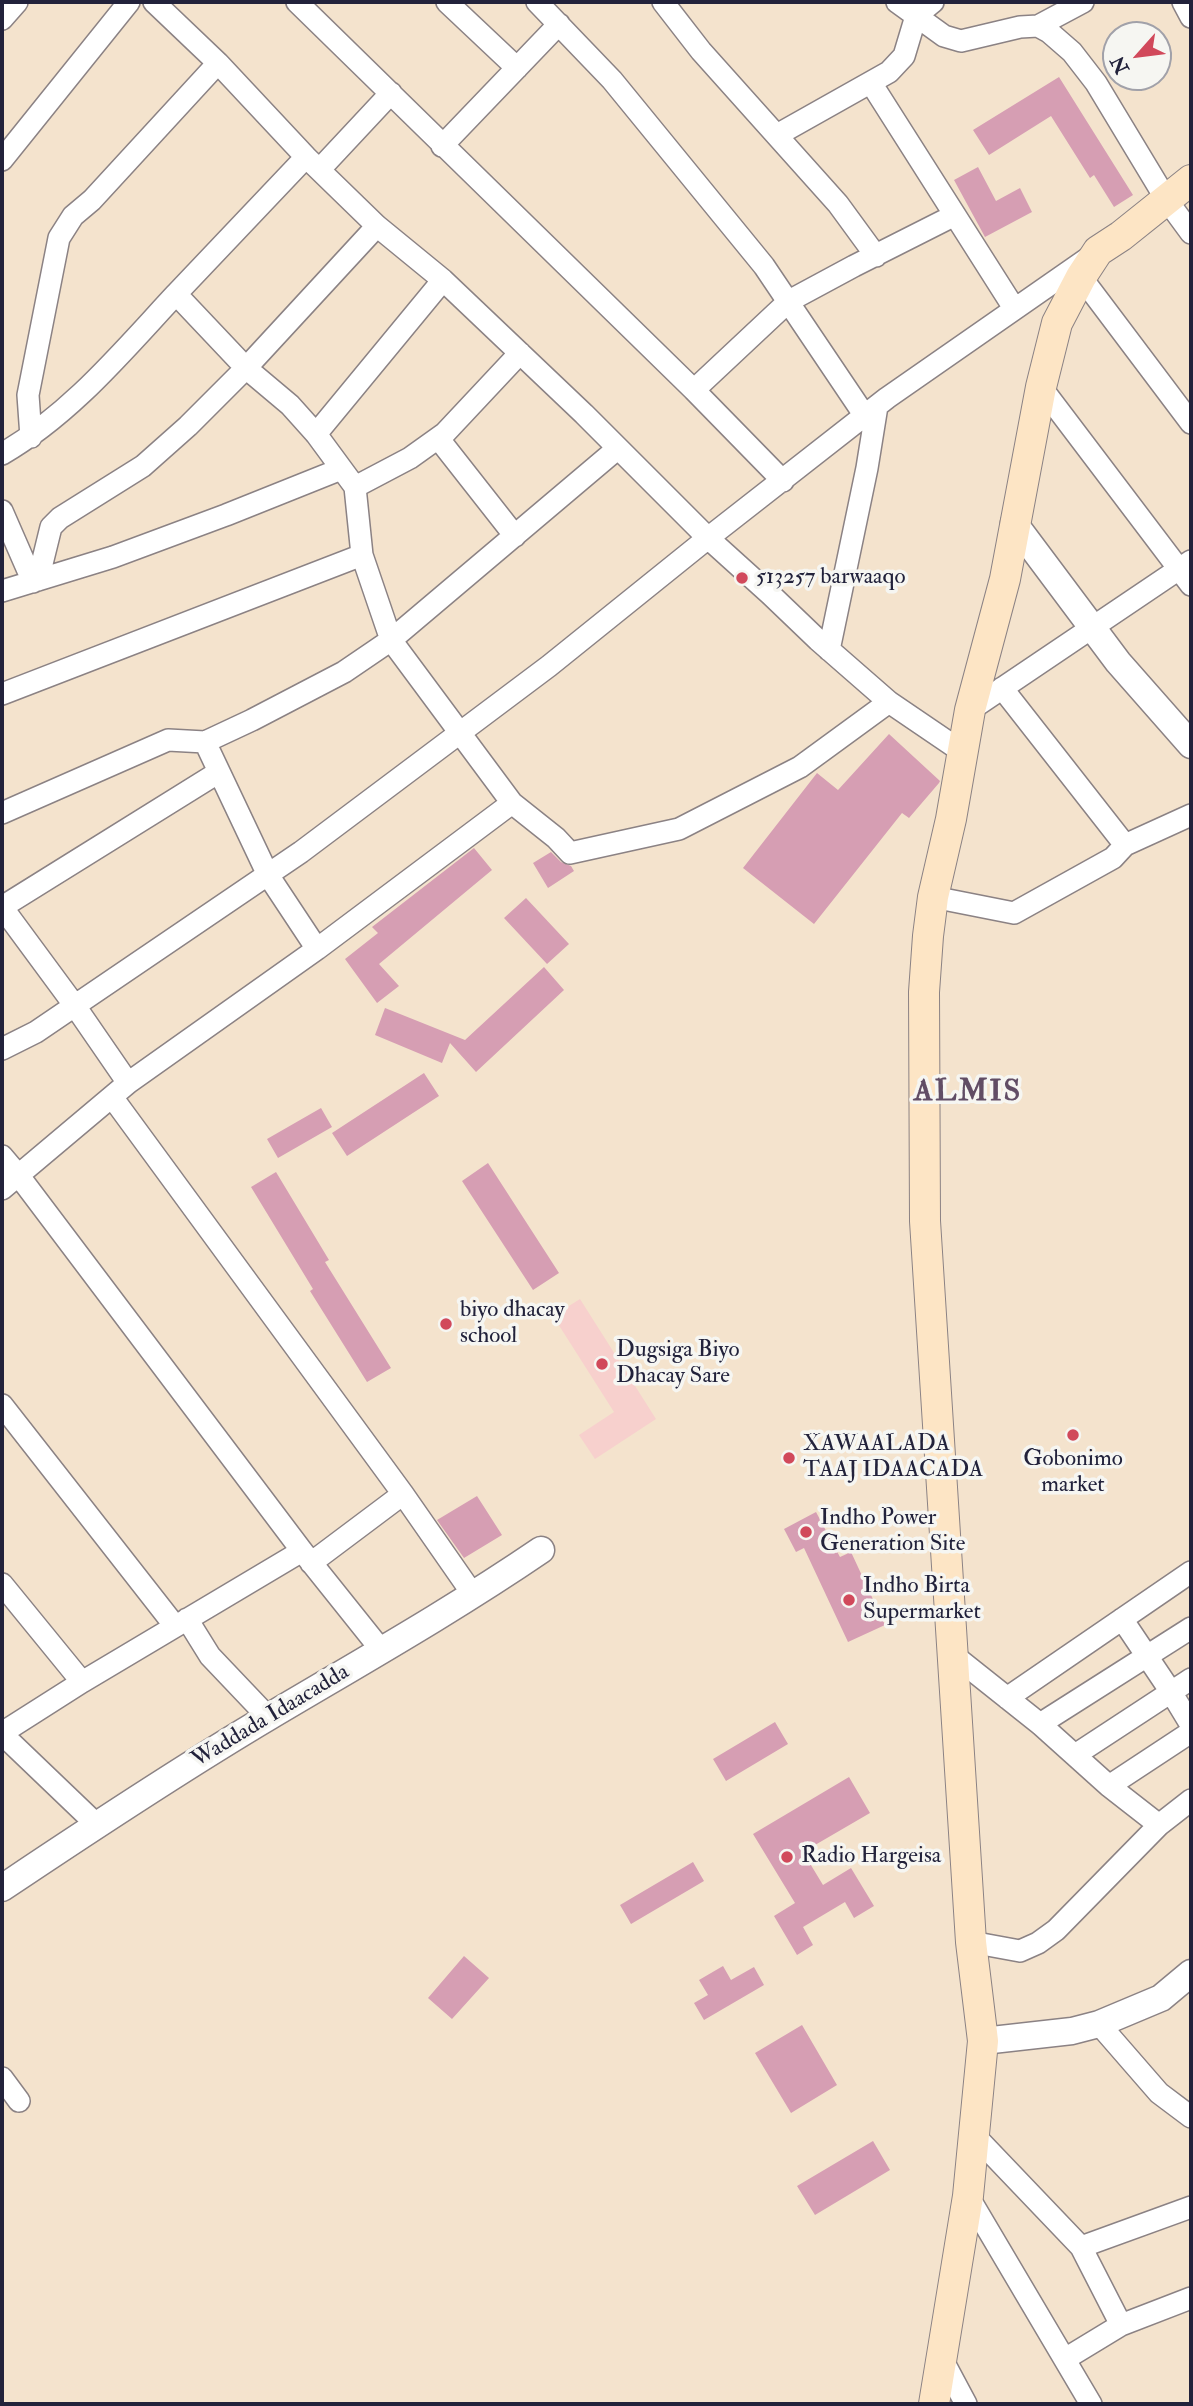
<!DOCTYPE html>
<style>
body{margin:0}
#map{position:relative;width:1193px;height:2406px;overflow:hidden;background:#f4e3cd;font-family:"IM FELL Double Pica",serif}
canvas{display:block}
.frame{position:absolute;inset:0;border:4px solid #22223b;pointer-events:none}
.north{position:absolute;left:1102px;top:21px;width:70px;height:70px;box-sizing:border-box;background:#f6f6f2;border:2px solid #a1a1a9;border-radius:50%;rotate:242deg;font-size:19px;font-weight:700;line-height:28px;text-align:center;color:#22223b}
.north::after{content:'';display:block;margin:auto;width:24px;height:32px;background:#d1495b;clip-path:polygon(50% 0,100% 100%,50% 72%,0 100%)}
</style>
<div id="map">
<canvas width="1193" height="2406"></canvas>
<div class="frame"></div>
<div class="north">N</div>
</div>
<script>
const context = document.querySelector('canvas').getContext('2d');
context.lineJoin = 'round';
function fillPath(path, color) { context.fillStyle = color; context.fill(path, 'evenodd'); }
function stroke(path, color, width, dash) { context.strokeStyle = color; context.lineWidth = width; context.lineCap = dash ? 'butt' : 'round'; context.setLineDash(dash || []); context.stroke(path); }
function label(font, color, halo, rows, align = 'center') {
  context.font = font + ' "IM FELL Double Pica",serif'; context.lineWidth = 7; context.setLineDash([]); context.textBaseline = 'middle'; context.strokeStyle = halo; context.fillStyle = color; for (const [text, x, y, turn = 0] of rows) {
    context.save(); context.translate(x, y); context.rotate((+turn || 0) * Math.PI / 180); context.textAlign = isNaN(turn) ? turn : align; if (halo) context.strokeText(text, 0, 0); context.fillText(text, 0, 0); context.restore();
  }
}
fillPath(new Path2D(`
 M580 1299 656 1419 595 1459 579 1435 614 1412 553 1316Z`), '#f7d0cd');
fillPath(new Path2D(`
 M1059 77 1133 195 1114 207 1094 175 1090 178 1051 116 989 155 973 130Z
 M978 167 996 201 1020 188 1032 212 985 237 954 180Z
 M889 734 940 781 939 783 909 818 902 813 814 924 743 868 817 773 838 790Z
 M474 848 492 870 379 964 399 986 377 1003 345 959 378 933 372 927Z
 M551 852 561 862 571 866 574 871 548 888 533 863Z
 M526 898 569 944 547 964 504 918Z
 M544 967 564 990 476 1072 450 1043 442 1063 375 1035 385 1008 465 1040Z
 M424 1073 439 1096 347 1156 332 1133Z
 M321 1108 332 1127 278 1158 267 1139Z
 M488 1163 559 1273 533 1290 462 1181Z
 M276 1172 329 1260 325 1262 391 1368 367 1382 310 1291 313 1289 251 1187Z
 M477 1496 502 1535 464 1558 437 1520Z
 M816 1512 840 1557 851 1552 885 1625 848 1642 804 1548 796 1552 784 1529Z
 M775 1722 788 1744 726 1781 713 1759Z
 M849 1777 870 1813 803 1852 823 1885 851 1868 874 1906 854 1918 845 1902 803 1927 813 1945 797 1955 774 1916 795 1903 753 1834Z
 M693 1862 704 1881 631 1924 620 1905Z
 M464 1956 489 1978 452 2019 428 1998Z
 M723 1966 731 1980 754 1967 764 1985 704 2020 694 2003 708 1995 699 1980Z
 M802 2025 837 2085 791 2113 755 2053Z
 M873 2141 890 2170 815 2215 797 2186Z`), '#d69eb3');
const minor = new Path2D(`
 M154 2 218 63 306 157 377 226 443 280 584 414 708 538 770 594 818 640 889 702 964 753
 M297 2 694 390 783 481
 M447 2 517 68
 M537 2 612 80 764 266 865 416
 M663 2 701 51 838 204 876 256
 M897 2 944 36 961 41 1020 27 1038 26 1049 32 1072 52 1096 83 1166 199 1191 233
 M1183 2 1191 17
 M2 19 17 2
 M1038 26 1083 2
 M871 83 1014 308
 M777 135 889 72 904 56 916 16 933 2
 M442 146 559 24
 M306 157 176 294 246 368 290 405 316 434 355 487 362 555 391 640 512 803 556 838 570 853 679 829 800 767 889 702
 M2 160 129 2
 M320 169 391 93
 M1081 277 1191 423
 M1041 387 1191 585
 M694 390 789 301 854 266 955 215
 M316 434 443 280
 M31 437 28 395 59 238 73 216 92 200 218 63
 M438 438 515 536
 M2 454C71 414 122 352 176 294
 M355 487 410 458 445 433 520 353
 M2 511 33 582
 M38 580 51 527 60 518 143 466 188 426 246 368 377 226
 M2 591 113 557 226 515 341 469
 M829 650 867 468 877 406
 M1002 688 1125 845
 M2 694 362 555
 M970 710 1191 561
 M205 742 268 875 317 949
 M2 813 168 740 205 742 252 720 344 672 391 640 617 449
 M933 897 1014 913 1113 858 1125 845 1191 815
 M2 1049 36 1032 301 852 549 666 708 538 887 398 1091 256
 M128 1083 75 1006 2 907 219 772
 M112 1097 403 1494 474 1596
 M2 1156 19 1176 302 1551 382 1651
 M2 1189 128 1083 317 949 512 803
 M2 1405 175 1626
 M311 1563 403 1494
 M2 1584 82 1682
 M187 1619 210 1656 268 1717
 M1122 1619 1171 1692 1191 1725
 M952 1654 1040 1724 1109 1786 1159 1825
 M1007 1698 1191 1572
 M1040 1724 1191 1628
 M2 1733 82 1682 302 1551
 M2 1734 96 1824
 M1075 1755 1191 1679
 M1109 1786 1191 1732
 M971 1942 1020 1951 1038 1943 1056 1930 1159 1825 1191 1800
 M1099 2024 1159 2093 1191 2117
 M2 2078 19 2101
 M974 2135 1081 2247 1121 2325
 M968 2196 1091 2404
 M1081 2247 1191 2207
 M942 2359 966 2404
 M1065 2359 1121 2325 1191 2298`);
const tertiary = new Path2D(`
 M1014 523 1118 662 1191 745
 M2 1888C90 1829 179 1770 270 1716 361 1662 453 1610 541 1550
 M983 2041 1072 2031 1099 2024 1161 1998 1191 1973`);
const secondary = new Path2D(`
 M934 2404 968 2196 983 2041 971 1942 925 1221 924 992 928 936 933 897 951 819 970 710 1005 579 1041 387 1057 323 1081 277 1098 251 1121 236 1191 180`);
stroke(minor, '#8b8284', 24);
stroke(tertiary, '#8b8284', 29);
stroke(secondary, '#8b8284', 32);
stroke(minor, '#fff', 21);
stroke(tertiary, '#fff', 26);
stroke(secondary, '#fde5c5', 30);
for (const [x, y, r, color] of [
 [742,578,7,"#d1495b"],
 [446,1324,7,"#d1495b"],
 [602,1364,7,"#d1495b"],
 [1073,1435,7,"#d1495b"],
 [789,1458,7,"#d1495b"],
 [806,1532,7,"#d1495b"],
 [849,1600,7,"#d1495b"],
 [787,1857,7,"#d1495b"]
]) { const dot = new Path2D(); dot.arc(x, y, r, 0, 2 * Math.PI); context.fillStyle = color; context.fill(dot); stroke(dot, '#f6f6f2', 2.5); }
label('23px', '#22223b', '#f6f6f2', [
 ["513257 barwaaqo",756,578],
 ["biyo dhacay",460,1311],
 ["school",460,1337],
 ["Dugsiga Biyo",616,1351],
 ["Dhacay Sare",616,1377],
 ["XAWAALADA",803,1445],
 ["TAAJ IDAACADA",803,1471],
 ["Gobonimo",1073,1460,"center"],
 ["market",1073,1486,"center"],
 ["Indho Power",820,1519],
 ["Generation Site",820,1545],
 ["Indho Birta",863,1587],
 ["Supermarket",863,1613],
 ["Radio Hargeisa",801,1857]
], 'left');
label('23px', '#22223b', '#f6f6f2', [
 ["Waddada Idaacadda",271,1717,-31]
]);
context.letterSpacing = '2px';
label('bold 30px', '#614d65', '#f6f6f2', [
 ["ALMIS",968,1094]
]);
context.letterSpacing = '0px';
</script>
